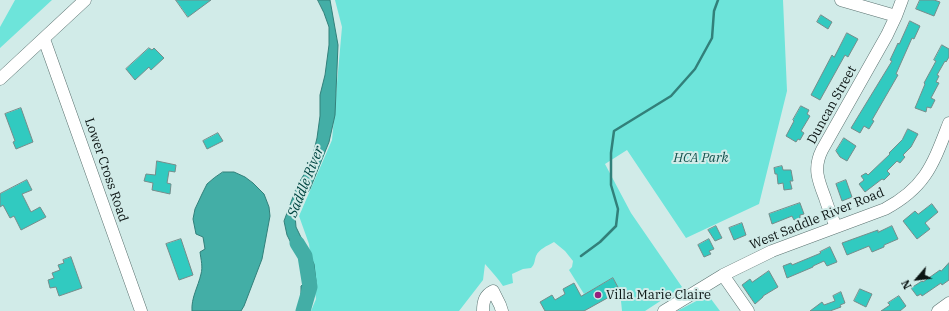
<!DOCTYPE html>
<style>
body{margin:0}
#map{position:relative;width:949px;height:311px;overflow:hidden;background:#d1ebe8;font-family:"IBM Plex Serif",serif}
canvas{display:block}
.north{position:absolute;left:897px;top:259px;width:40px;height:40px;-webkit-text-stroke:3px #d1ebe8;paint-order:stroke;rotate:242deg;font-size:11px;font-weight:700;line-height:16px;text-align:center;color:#0b1413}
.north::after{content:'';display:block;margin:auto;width:14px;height:18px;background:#0b1413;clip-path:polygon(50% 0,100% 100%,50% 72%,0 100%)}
</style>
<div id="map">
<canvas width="949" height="311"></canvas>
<div class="north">N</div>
</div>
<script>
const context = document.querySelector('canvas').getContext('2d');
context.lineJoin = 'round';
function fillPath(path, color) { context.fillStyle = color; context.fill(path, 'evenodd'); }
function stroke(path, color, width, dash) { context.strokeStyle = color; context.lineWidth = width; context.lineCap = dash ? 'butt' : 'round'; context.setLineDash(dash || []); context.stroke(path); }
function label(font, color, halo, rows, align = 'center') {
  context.font = font + ' "IBM Plex Serif",serif'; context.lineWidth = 4; context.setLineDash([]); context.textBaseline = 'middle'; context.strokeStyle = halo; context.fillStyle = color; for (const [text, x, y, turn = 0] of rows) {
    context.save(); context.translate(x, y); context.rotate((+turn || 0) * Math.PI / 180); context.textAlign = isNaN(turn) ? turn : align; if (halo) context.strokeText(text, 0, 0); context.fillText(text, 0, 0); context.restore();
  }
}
fillPath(new Path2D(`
 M15 0H52L0 48V27Z
 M335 0H783L787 91 759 204 686 238 627 150 605 164 631 213 682 287 645 311H622L620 291 613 278 584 294 569 270 572 267 573 261 565 251 554 242C547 246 539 249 536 256 534 262 535 264 531 268L523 269 512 274 513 283 503 286C498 278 491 271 485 264L483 280 459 311H311L316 299 309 244 299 216 332 140 342 27Z
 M708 295 720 311H677Z`), '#6de4da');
const water = new Path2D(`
 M318 0H330L338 45 335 115 329 142 310 189 302 200 295 215 296 227 314 264 316 281 309 311H298C301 303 301 294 301 286L307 281 309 274 308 266 305 260 298 255 291 243 287 235 284 221 297 186 311 163 317 138 320 116V95L325 75 329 45V27L324 13Z
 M223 172H234L245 177 253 183 264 194 269 207 270 216 262 259 244 306 241 311H192C191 298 198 287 201 274 203 267 201 260 200 252L205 249 203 237 196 234 193 219 195 209 202 194 207 184 214 178Z`);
fillPath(water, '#43aea6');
stroke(water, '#32807a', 1);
stroke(new Path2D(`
 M581 256 600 242 616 226 618 209 611 185V153L614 131 671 96 695 69 712 38 714 11 718 0`), '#32807a', 2.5);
stroke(new Path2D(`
 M297 243 305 256 310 287 303 311`), '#43aea6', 15);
const building = new Path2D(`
 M176 0H211L188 17Z
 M920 0H934L940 2 934 16 916 9Z
 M821 15 832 22 828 29 817 22Z
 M910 21 920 26 914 39 912 38 896 74 898 75 872 120 874 121 869 129 864 126 860 133 851 128 892 61 890 60 898 43 899 44Z
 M847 33 858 39 848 57 845 55 820 100 811 95 832 55 834 57Z
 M942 45 949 49V57L946 62 945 61 937 75 939 76 936 82 939 83 931 98 935 100 931 108 927 107 926 112 915 108 925 84 924 83 936 61 934 60Z
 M149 48 152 50 154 48 164 58 151 70 149 67 135 80 126 69Z
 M801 106 809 110 807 114 810 116 801 131 804 133 800 140 798 139 796 142 786 136 794 121 793 120Z
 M21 108 33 142 16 149 13 142 15 141 5 114Z
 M908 129 918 134 911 147 903 155 905 157 900 163 897 161 887 171 890 174 884 180 882 179 865 192 859 184 864 180 861 176 866 173 868 175 890 154 889 153 902 140Z
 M218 133 223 141 207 149 203 141Z
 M844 138 856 146 847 161 840 157 836 151Z
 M157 161 176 165 175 172 169 171 167 183 171 184 170 194 152 190 153 183 144 181 146 174 155 175Z
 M782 166 783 170H791L793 181H790L792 189 784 190 783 183 778 184 777 174H775L774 168Z
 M27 180 32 190 22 194 31 212 40 207 46 217 21 230 14 216 10 218 3 205 0 207V194Z
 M846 180 852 197 842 201 836 184Z
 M800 203 804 214 800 215V218L794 220 792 216 772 224 769 214Z
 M932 204 938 212 925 223 930 229 917 239 903 221 915 211 918 214Z
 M742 223 746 235 734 240 729 228Z
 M716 226 722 238 715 241 708 230Z
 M892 226 898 239 884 245V247L872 252 869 246 847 255 842 243 878 230V232Z
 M181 239 193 275 179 280 166 244Z
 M709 239 714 249 709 251 711 254 704 257 698 245Z
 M830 247 837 262 827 266 824 261 813 266V267L787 278 783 266 791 263 792 265 821 253 820 252Z
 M71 257 82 288 59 296 56 287 50 288 48 280 54 278 52 273 60 270 58 265 64 263 63 260Z
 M949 263V280L942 285 941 283 922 296 921 294 917 296 911 288 922 281 923 282 940 270 941 271Z
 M769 271 778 287 763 296V297L755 304 742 285 750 279 752 282Z
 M613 278 620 291 584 311H545L540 302 552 295 555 300 565 294 563 289 574 283 581 296Z
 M860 289 872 294 866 307 854 301Z
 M841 292 845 303 840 305 841 307 830 311H810L822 302 824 305 835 301 833 296Z
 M899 296 906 306 900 311H881L890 305 888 303Z`);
fillPath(building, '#31cac0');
stroke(building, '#758d8b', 1);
const minor = new Path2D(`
 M841 0 844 1 896 16
 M44 39 141 311
 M0 79 85 0
 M836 227C832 217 828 208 825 198 818 180 813 168 822 150L887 35 896 16 902 0
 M723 275 748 311
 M483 311C483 301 485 295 493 291L500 305 502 311
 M664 311 723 275 772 251 885 209C926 187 933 164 949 123
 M938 311 949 303`);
stroke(minor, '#5b7270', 13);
stroke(minor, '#fff', 12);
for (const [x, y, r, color] of [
 [598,295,4,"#951f7c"]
]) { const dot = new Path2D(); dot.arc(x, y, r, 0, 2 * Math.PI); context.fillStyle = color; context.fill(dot); stroke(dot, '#d1ebe8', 1.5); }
label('13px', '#0b1413', '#d1ebe8', [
 ["Duncan Street",832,105,-61],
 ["Lower Cross Road",106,170,71],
 ["West Saddle River Road",817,219,-22]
]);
label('italic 13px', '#0f4e4a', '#d1ebe8', [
 ["HCA Park",701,158]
]);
label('13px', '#0b1413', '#d1ebe8', [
 ["Villa Marie Claire",606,295]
], 'left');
label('italic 14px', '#014541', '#d1ebe8', [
 ["Saddle River",306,182,-68]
]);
</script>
